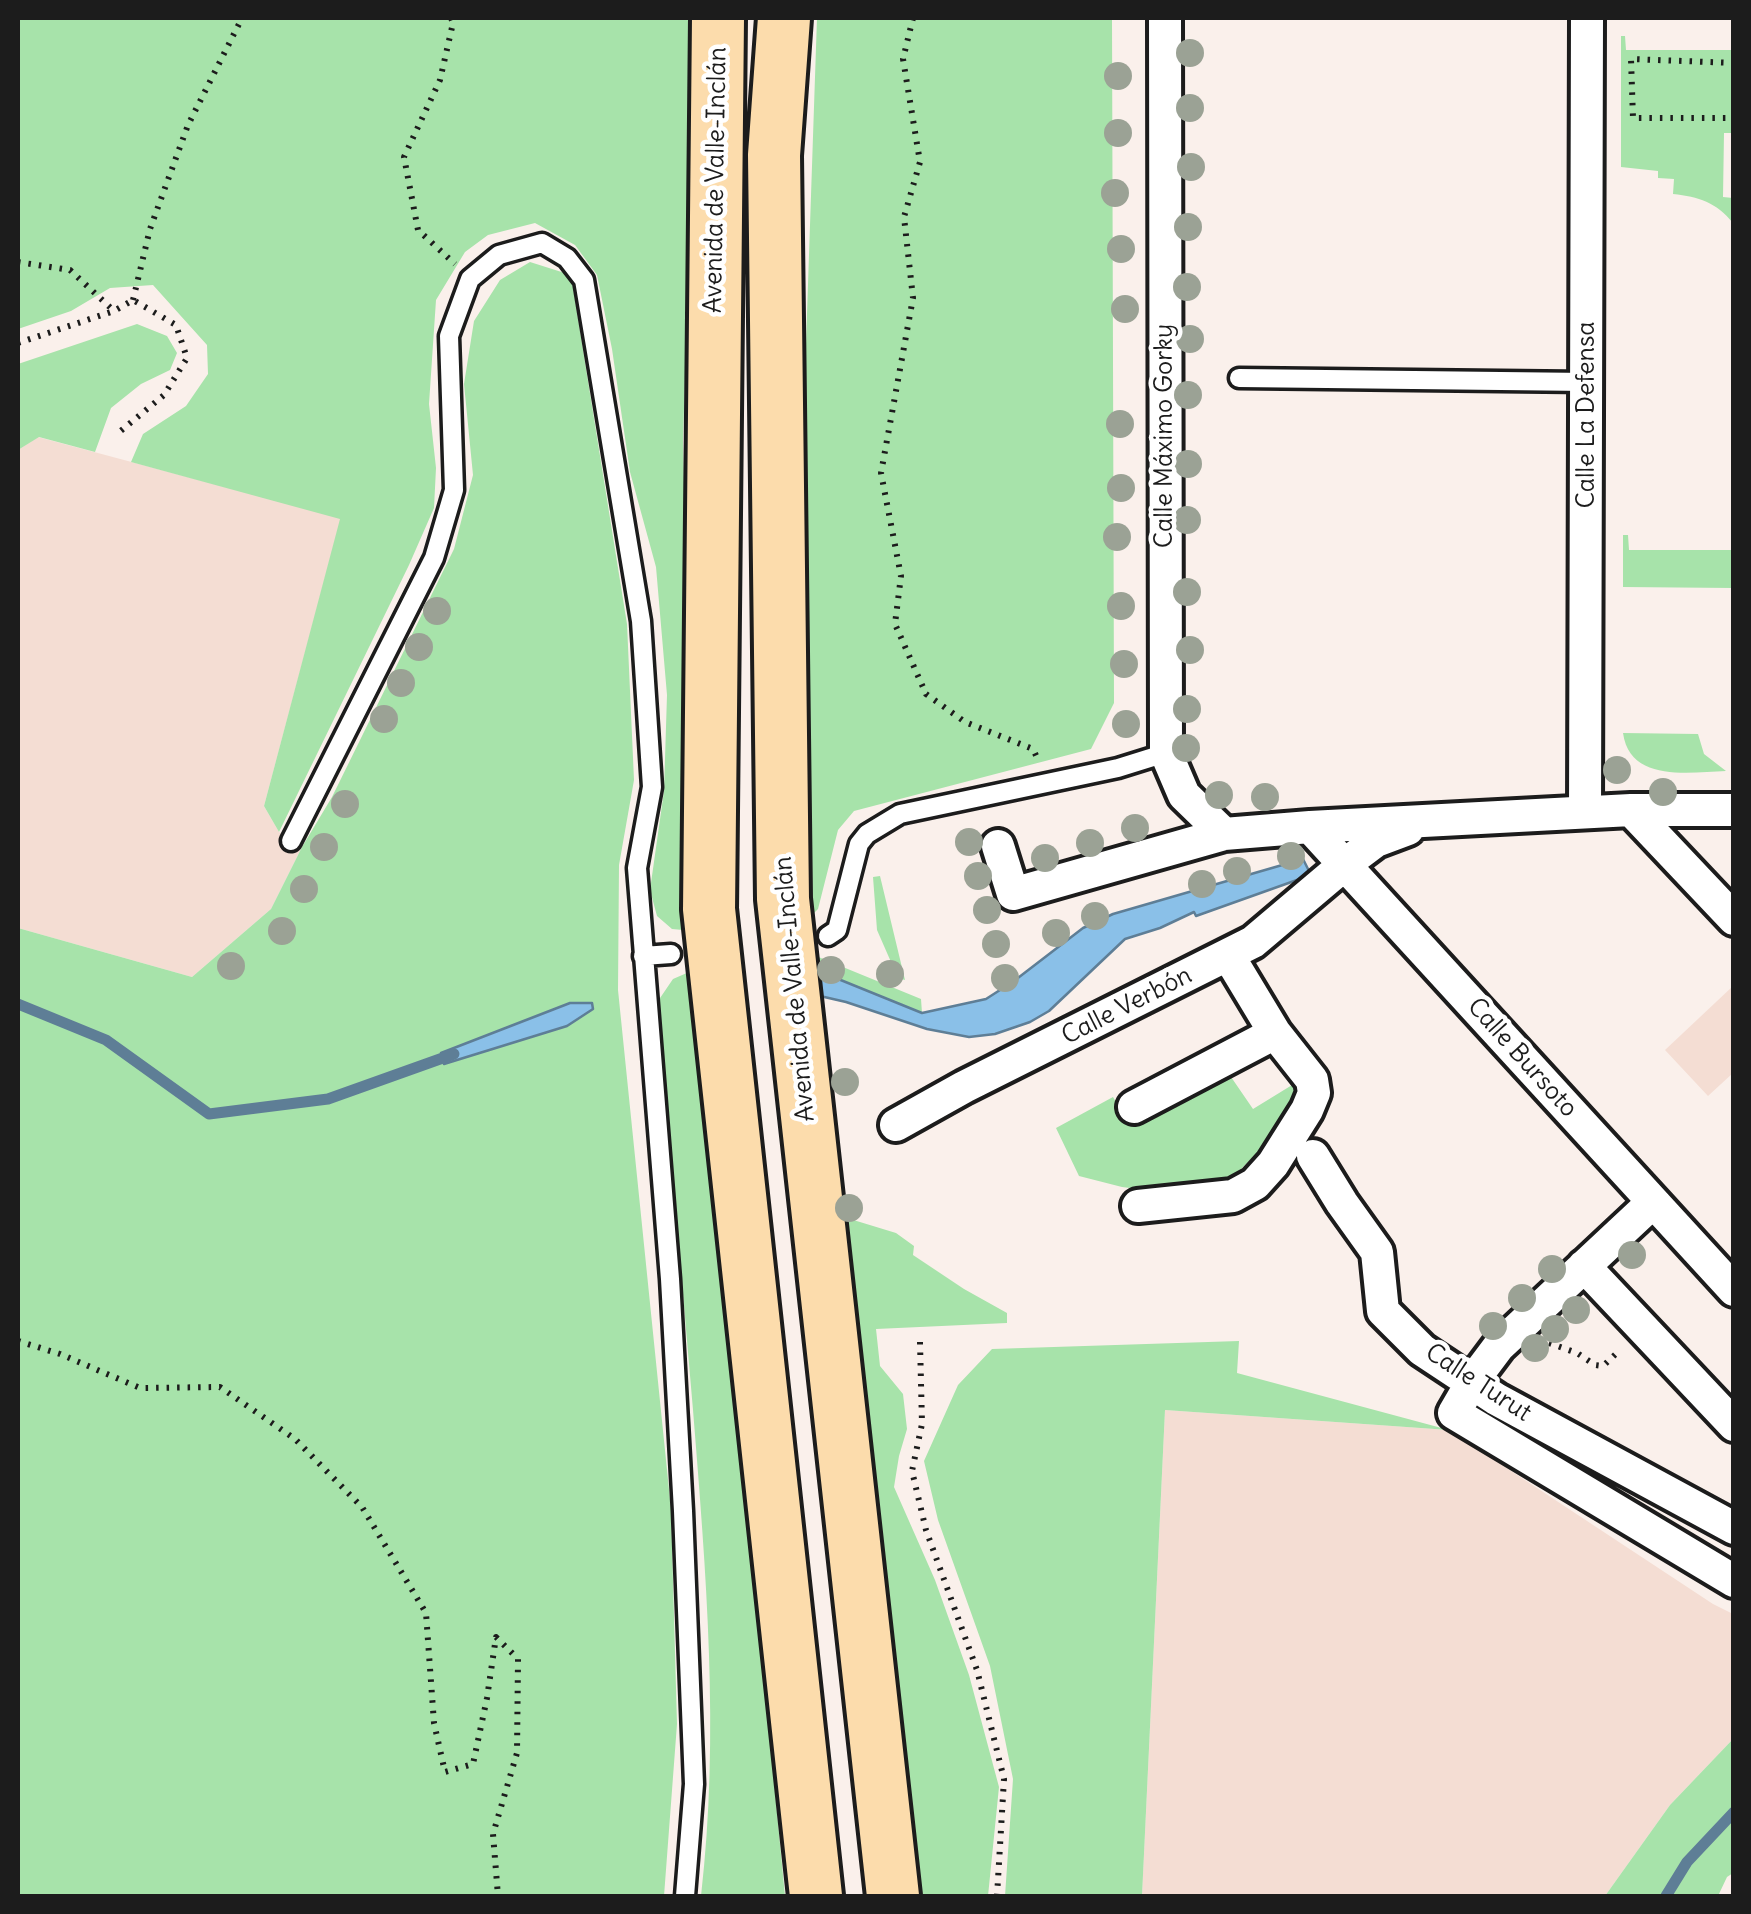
<!DOCTYPE html>
<meta charset="utf-8">
<style>
body{margin:0}
#map{position:relative;width:1751px;height:1914px;overflow:hidden;background:#faf0eb;font-family:Delius,sans-serif}
canvas{display:block}
.frame{position:absolute;inset:0;border:20px solid #1c1c1c;pointer-events:none}
</style>
<div id="map">
<canvas width="1751" height="1914"></canvas>
<div class="frame"></div>
</div>
<script>
const context = document.querySelector('canvas').getContext('2d');
context.lineJoin = 'round';
function fillPath(path, color) { context.fillStyle = color; context.fill(path, 'evenodd'); }
function stroke(path, color, width, dash) { context.strokeStyle = color; context.lineWidth = width; context.lineCap = dash ? 'butt' : 'round'; context.setLineDash(dash || []); context.stroke(path); }
function label(font, color, halo, rows, align = 'center') {
  context.font = font + ' Delius,sans-serif'; context.lineWidth = 9; context.setLineDash([]); context.textBaseline = 'middle'; context.strokeStyle = halo; context.fillStyle = color; for (const [text, x, y, turn = 0] of rows) {
    context.save(); context.translate(x, y); context.rotate((+turn || 0) * Math.PI / 180); context.textAlign = isNaN(turn) ? turn : align; if (halo) context.strokeText(text, 0, 0); context.fillText(text, 0, 0); context.restore();
  }
}
fillPath(new Path2D(`
 M38 437 341 518 264 806 279 832 302 847 271 909 192 977 18 928V450Z
 M1733 986V1073L1708 1096 1665 1050Z
 M1165 1410 1449 1430 1713 1604 1733 1614V1739L1670 1805 1605 1896H1142Z`), '#f4ddd3');
fillPath(new Path2D(`
 M18 18H696L683 441 694 931 672 929 657 916 650 890 664 791 667 695 656 567 630 472 612 349 597 275 575 245 535 223 488 235 465 252 436 300 429 404 436 468 434 508 409 565 279 832 264 806 340 519 131 462 143 434 186 406 208 374 207 345 153 285 110 288 71 311 18 329Z
 M817 18H1112L1114 703 1091 749 854 811 838 830 818 909 811 916 805 718V373Z
 M1733 18V133H1724L1723 197 1733 198V223C1716 202 1699 197 1673 194L1674 179 1658 178V171L1621 167V36H1625L1626 50H1732Z
 M530 262 571 275 627 624 634 780 619 865 618 990 671 1509 677 1724 664 1896H18V928L192 977 271 909 302 847 332 797 454 549 473 475 464 384 474 321 500 280Z
 M137 324 167 336 177 353 170 370 141 384 111 408 95 452 39 437 18 450V364Z
 M1623 535H1628L1629 550H1733V588L1623 587Z
 M1623 733 1698 734 1704 754 1726 771C1690 772 1630 783 1623 733Z
 M880 876 905 980 898 978 877 930 873 877Z
 M816 956 921 999 922 1013 816 970Z
 M696 969 785 1896H701C720 1735 706 1572 693 1410 681 1274 670 1137 658 1001L673 979Z
 M1229 1074 1253 1109 1297 1082 1284 1117 1268 1142 1233 1177 1212 1184 1146 1190 1122 1187 1079 1176 1056 1128 1113 1097 1127 1121Z
 M837 1215 896 1233 914 1246 913 1255 964 1289 1007 1313V1323L876 1329 880 1366 903 1394 907 1429 899 1456 894 1487 935 1580 969 1675 999 1787 988 1896H915Z
 M1239 1341 1237 1373 1449 1430 1165 1410 1142 1896H1005L1013 1779 990 1666 938 1520 924 1461 958 1385 992 1349Z
 M1733 1739V1873L1727 1877 1718 1896H1605L1670 1805Z`), '#a7e3aa');
const water = new Path2D(`
 M1303 859 1311 875 1196 916 1194 912 1160 928 1125 939 1049 1011 1030 1022 995 1034 969 1037 927 1029 846 1002 820 996 816 970 922 1013 986 999 1014 981 1083 928 1113 914Z
 M570 1003H592L593 1009 567 1026 444 1064 441 1053Z`);
fillPath(water, '#8ac0e8');
stroke(water, '#5e7e96', 2.5);
stroke(new Path2D(`
 M18 1004 106 1040 209 1114 328 1099 454 1054
 M1666 1896 1687 1862 1734 1812`), '#5e7e96', 11);
const lane = new Path2D(`
 M1239 378 1588 382
 M291 841 434 558 454 490 449 336 470 279 499 255 542 243 567 258 584 280 641 621 652 787 637 868 670 1279 683 1511 694 1784 685 1896
 M828 936 837 930 859 844 867 834 900 814 1118 768 1166 753
 M643 956 671 954`);
const street = new Path2D(`
 M1165 18 1166 753 1184 795 1224 834
 M1631 810 1734 919
 M1585 812 1587 18
 M1310 827 1734 1290
 M998 846 1013 894 1224 834 1310 827 1631 810H1734
 M1134 1107 1275 1033
 M896 1125 964 1087 1253 942 1344 865 1376 841 1408 829
 M1313 1156 1342 1203 1377 1252 1383 1311 1422 1350 1496 1399 1734 1528
 M1652 1203 1499 1346 1472 1382 1454 1413 1734 1581
 M1138 1206 1233 1196 1255 1184 1273 1164 1307 1110 1314 1093 1312 1080 1275 1033 1228 955
 M1584 1266 1734 1425`);
const primary = new Path2D(`
 M718 18 709 909 816 1896
 M784 18 774 155 783 899 893 1896`);
stroke(lane, '#1c1c1c', 25);
stroke(street, '#1c1c1c', 40);
stroke(primary, '#1c1c1c', 60);
stroke(new Path2D(`
 M451 18 453 23 440 80 404 157 418 230 455 264
 M913 18 903 59 920 162 904 217 913 298 881 473 901 576 895 624 926 694 965 722 1033 749 1039 762
 M1734 63 1631 59 1633 118H1734
 M18 262 70 270 114 311
 M133 300 150 229 188 125 242 18
 M18 343 114 311 133 300 176 325 187 358 164 395 117 434
 M18 1341 60 1354 140 1388 220 1387 295 1439 362 1507 426 1613 434 1723 445 1772 473 1764 487 1698 496 1637 518 1659 517 1753 493 1834 498 1896
 M920 1342 922 1424 912 1471 926 1530 977 1670 1004 1779 997 1896
 M1549 1343 1577 1353 1595 1365 1603 1366 1619 1351`), '#1c1c1c', 6, [2.5, 8]);
stroke(lane, '#fff', 18);
stroke(street, '#fff', 32);
stroke(primary, '#fcdcac', 52);
context.fillStyle = '#9ba295';
for (const [x, y] of [
 [1190,53],
 [1118,76],
 [1190,108],
 [1118,133],
 [1191,167],
 [1115,193],
 [1188,227],
 [1121,249],
 [1187,287],
 [1125,309],
 [1190,339],
 [1188,395],
 [1120,424],
 [1188,464],
 [1121,488],
 [1187,520],
 [1117,537],
 [1187,592],
 [1121,606],
 [437,611],
 [419,647],
 [1190,650],
 [1124,664],
 [401,683],
 [1187,709],
 [384,719],
 [1126,724],
 [1186,748],
 [1617,770],
 [1663,792],
 [1219,795],
 [1265,797],
 [345,804],
 [1135,828],
 [969,842],
 [1090,843],
 [324,847],
 [1291,856],
 [1045,858],
 [1237,871],
 [978,876],
 [1202,884],
 [304,889],
 [987,910],
 [1095,916],
 [282,931],
 [1056,933],
 [996,944],
 [231,966],
 [831,970],
 [890,974],
 [1005,978],
 [845,1082],
 [849,1208],
 [1632,1255],
 [1552,1269],
 [1522,1298],
 [1576,1310],
 [1493,1326],
 [1555,1329],
 [1535,1348]
]) { context.beginPath(); context.arc(x, y, 14, 0, 2 * Math.PI); context.fill(); }
label('25px', '#1c1c1c', '#fff', [
 ["Avenida de Valle-Inclán",716,180,-89],
 ["Calle La Defensa",1587,415,-90],
 ["Calle Máximo Gorky",1165,436,-90],
 ["Avenida de Valle-Inclán",795,989,-95],
 ["Calle Verbón",1127,1006,-27],
 ["Calle Bursoto",1522,1058,48],
 ["Calle Turut",1478,1383,33]
]);
</script>
